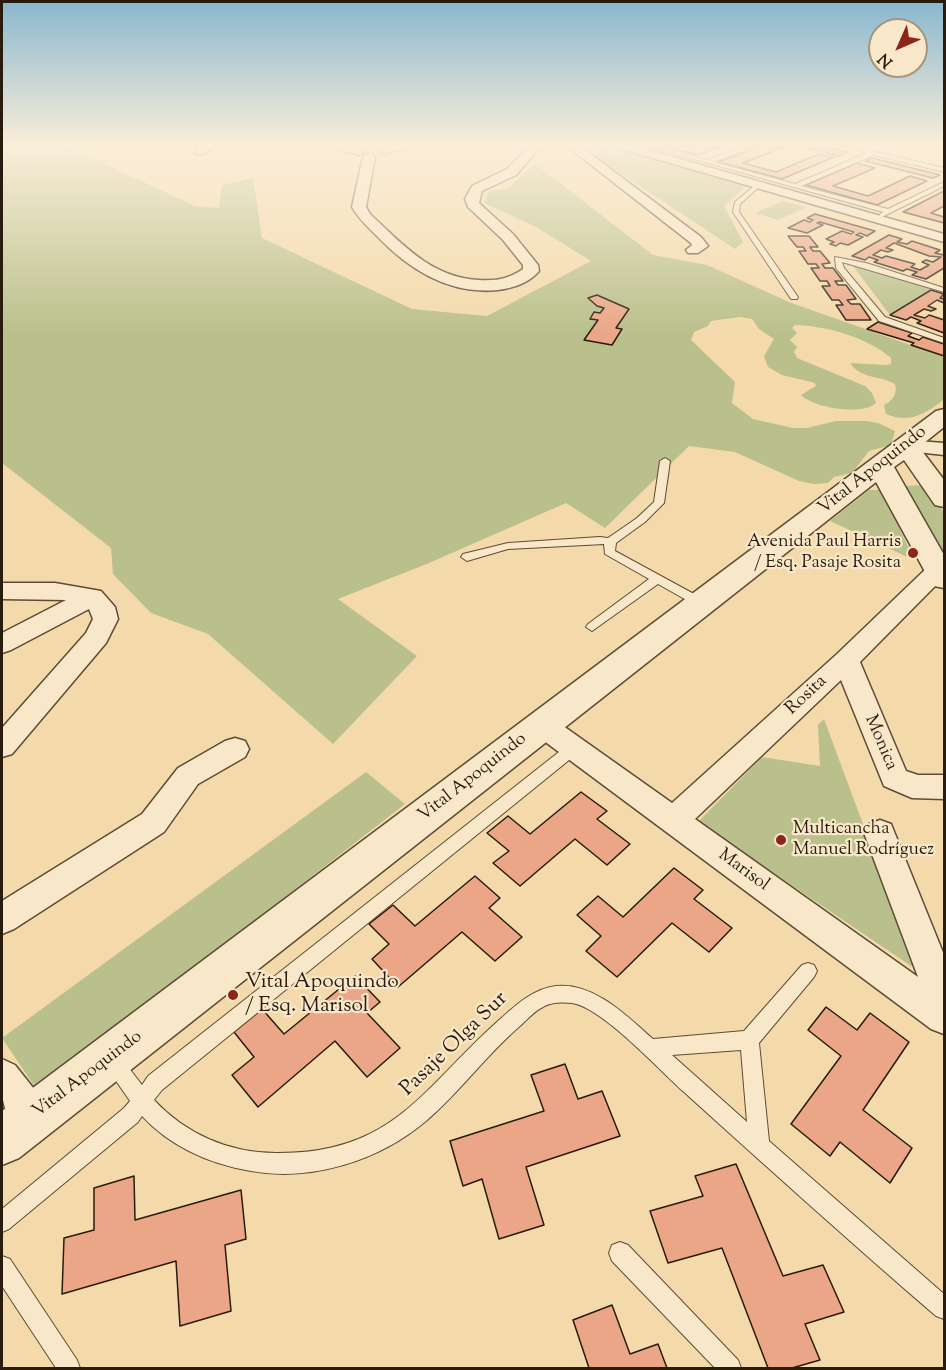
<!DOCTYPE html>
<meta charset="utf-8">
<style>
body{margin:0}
#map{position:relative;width:946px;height:1370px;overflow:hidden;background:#f4daab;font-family:"Sorts Mill Goudy",serif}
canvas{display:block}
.frame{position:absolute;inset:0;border:3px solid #291b0e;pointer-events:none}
.north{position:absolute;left:868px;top:18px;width:60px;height:60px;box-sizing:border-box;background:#f8e7c8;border:2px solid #a5957e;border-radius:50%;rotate:225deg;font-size:16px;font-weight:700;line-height:24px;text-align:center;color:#291b0e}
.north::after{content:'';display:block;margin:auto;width:21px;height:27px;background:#8f2418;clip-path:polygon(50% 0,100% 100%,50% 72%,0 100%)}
</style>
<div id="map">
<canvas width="946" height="1370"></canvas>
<div class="frame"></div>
<div class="north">N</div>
</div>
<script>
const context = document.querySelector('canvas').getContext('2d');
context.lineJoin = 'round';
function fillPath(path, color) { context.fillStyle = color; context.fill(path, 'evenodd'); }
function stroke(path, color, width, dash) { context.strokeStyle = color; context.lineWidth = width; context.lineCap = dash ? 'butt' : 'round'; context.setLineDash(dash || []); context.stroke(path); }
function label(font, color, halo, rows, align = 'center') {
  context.font = font + ' "Sorts Mill Goudy",serif'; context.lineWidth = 4.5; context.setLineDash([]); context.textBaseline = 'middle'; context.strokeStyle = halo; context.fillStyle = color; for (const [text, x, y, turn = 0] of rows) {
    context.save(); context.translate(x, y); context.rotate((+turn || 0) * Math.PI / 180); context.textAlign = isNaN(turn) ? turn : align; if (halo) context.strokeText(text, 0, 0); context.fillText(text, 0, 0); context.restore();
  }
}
fillPath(new Path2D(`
 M2 144H62L195 206 219 208 222 185 253 178 262 238 412 309 487 316 591 261 536 227 484 203 489 191 508 188 535 164 653 255 707 265 789 302 944 357V399C927 414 908 424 886 414L884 405C892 401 898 394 895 384 880 375 862 380 850 363L886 365 891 364V358C867 337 826 326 795 325L792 328 797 333 790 340 797 347 794 352 797 358 865 386 872 393 876 403C863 416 814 408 801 395L816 386 815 383 782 375 768 367 764 356 774 339 759 329 752 319 740 317 711 321 708 326 694 332 691 340 735 382 732 403 753 419 793 428H807L836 421H866L878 423 895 431 891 445 869 451 852 473 834 477 828 483 814 484 799 481 735 452 689 446 605 528 566 503 429 563 338 599 417 656 333 744 208 634 151 613 113 574 111 548 2 463Z
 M611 146 748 185 724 206 743 242 735 249 590 153Z
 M783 201 806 207 778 220 755 213Z
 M850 262 933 288 890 315Z
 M926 485 944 513V560L900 486Z
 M869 490H882L914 560 830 521Z
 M824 719 917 970 698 822 762 757 820 766 818 725Z
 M366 772 405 804 37 1090 2 1038Z`), '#b9c08b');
const building = new Path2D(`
 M656 144H677L693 148 705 144H729L698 155Z
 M766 144 787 146 743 163 776 172 819 154 834 157 782 179 719 162Z
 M792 144H813L847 152 839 156Z
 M872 158 940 175 933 178 865 161Z
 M857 163 875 168 833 186 868 196 910 176 927 181 877 205 806 185Z
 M944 191V206L931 213 944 217V223L903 212Z
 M815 214 875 231 867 236 860 233 856 235 863 237 848 245 840 243 836 246 830 244 834 242 826 239 842 231 851 234 854 232 820 222 817 223 823 225 807 233 788 228 804 220 810 222 813 220 807 218Z
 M889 235 902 239 897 242 907 244 912 241 940 250 935 253 944 255V268L926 279 912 275 917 272 907 269 903 271 874 262 878 260 869 257 865 260 852 256ZM894 243 929 256 941 257 933 262 926 260 922 262 929 265 920 270 911 267 915 264 886 256 882 258 873 255 881 250 888 252 893 250 886 248Z
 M788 236H809L818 247H810L813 251H820L830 263 822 264 825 268H833L843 281H835L838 285H846L856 299 847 300 851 304H860L871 320H846L836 305H843L839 300H832L822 286H830L827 281H820L811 268H819L816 264H808L799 251H806L803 247H797Z
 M931 290 944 294 940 298 944 299V303L937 300 928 306 936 309 931 311 924 309 914 315 925 318 929 315 944 320V333L917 323 921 321 911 317 906 320 890 315Z
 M597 295 629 309 616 328 622 329 612 345 584 340 598 320 590 319 594 312 600 313 604 308 597 306 588 298Z
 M878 322 912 333 908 336 919 340 923 337 944 344V356L911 345 914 343 867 329Z
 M581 792 607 811 597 819 630 844 607 865 575 839 520 886 493 863 509 851 487 833 508 816 530 834Z
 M674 868 703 890 694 899 732 928 709 952 672 923 617 977 586 951 601 936 577 915 598 896 623 917Z
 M475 876 500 898 489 908 522 937 495 961 462 932 398 987 372 959 389 944 369 924 393 905 415 926Z
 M355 976 380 1002 367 1013 400 1048 367 1077 335 1041 258 1107 232 1075 254 1057 234 1032 262 1009 284 1034Z
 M826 1007 857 1030 870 1013 909 1042 863 1110 912 1148 890 1183 840 1142 830 1156 791 1124 841 1056 808 1030Z
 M565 1064 578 1099 602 1091 620 1136 526 1167 544 1225 499 1239 482 1179 463 1186 450 1141 544 1111 531 1075Z
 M736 1164 783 1276 823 1265 844 1312 805 1324 820 1360 792 1368H768L722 1248 668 1263 650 1211 703 1196 695 1176Z
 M134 1176 135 1220 241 1190 246 1239 225 1245 231 1311 180 1326 176 1261 62 1294 64 1238 94 1230V1188Z
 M612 1305 630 1354 658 1344 667 1368H589L573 1320Z`);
fillPath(building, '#eaa687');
stroke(building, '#291b0e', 1.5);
const service = new Path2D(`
 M640 144H649L707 160 750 144H758L714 162 795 184 867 153 834 144H844L944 168V172L874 155 801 186 888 209 942 183 944 182V186L882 217 879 215 883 212Z
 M759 182 761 185 740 204 739 212 798 297 797 299H791L733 212 735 202Z
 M835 257 866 263 944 288V292L842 262 844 268 885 317 944 338V343L879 321 836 268Z
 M665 458 670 461 664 503 645 522 616 543 615 551 705 600 707 603 705 606H697L658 584 592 631 586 627 588 624 649 579 605 554 604 544 508 549 467 561 461 557 463 554 508 543 600 537 608 538 637 518 654 502 660 461Z
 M574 743 579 744 581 748 579 752 162 1090 154 1100C186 1134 229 1153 276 1153 393 1154 421 1090 498 1021 515 1006 532 989 556 986 594 982 627 1016 653 1039L744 1031 802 965 808 963 814 965 817 971 814 977 759 1043 769 1141 944 1294V1319L936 1316C851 1243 767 1167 684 1092 659 1070 603 1008 572 1003 563 1002 551 1002 543 1007 534 1011 528 1019 520 1026 486 1055 460 1092 426 1121 379 1161 311 1182 251 1171 210 1164 171 1147 142 1116L138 1122 9 1229 2 1232V1209L124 1108 130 1101 103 1062 105 1055 112 1053 119 1055 142 1085 148 1076 569 744ZM741 1050 747 1122 672 1055Z
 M620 1242 628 1245 738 1360 741 1368H715L612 1261 609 1253 612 1245Z
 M2 1256 10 1259 77 1360 80 1368H56L2 1286Z`);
const minor = new Path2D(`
 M203 144H216L204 154H196V148Z
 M326 144H345L365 151 359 155 328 146Z
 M395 144H416L414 146 384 154 378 150Z
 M531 144H543L516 175 482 191 479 203 513 234 538 265 539 271C529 283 513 288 498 290 449 295 408 269 376 235 367 226 358 218 352 207L363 157 369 153 373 154 375 157 366 207 370 214C402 244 432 278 479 280 496 281 509 279 523 269V265L503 240 468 207 465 199 472 186 507 169Z
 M556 144 580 146 701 237 708 246 698 253H688L686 250 692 245 691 243 572 150Z
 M609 144H627L944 234V242L611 146Z
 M905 440 944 443V455L898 450 895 446 898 442Z
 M939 562 944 563V577L860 662 906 771 918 775H944V799L912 798 884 786 841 680 695 819 918 977 864 833 869 824 880 820 891 824 944 955V1034L931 1029 532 732 528 725 532 718 542 715 552 718 672 803 837 654 931 564Z
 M2 583H55L101 591 115 607 118 619 106 643 12 754 2 757V728L86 633 93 619 89 609 11 650 2 653V633L66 600 2 599Z
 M235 738 245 741 249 749 245 757 198 784 164 832 14 929 2 934V901L142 814 178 768 225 741Z
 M2 1059 15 1065 46 1104 52 1118 46 1132 32 1138C0 1123 0 1092 2 1059Z`);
const tertiary = new Path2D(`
 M944 409V427L919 447 944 480V507L935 505 904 460 894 467 944 555V588L934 586 929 579 876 482 19 1158 2 1165V1111L936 411Z`);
stroke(service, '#5c4b35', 2);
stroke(minor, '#5c4b35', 3);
stroke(tertiary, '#5c4b35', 3);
fillPath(service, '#f8e7c8');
fillPath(minor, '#f8e7c8');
fillPath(tertiary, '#f8e7c8');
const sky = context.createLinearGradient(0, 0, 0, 336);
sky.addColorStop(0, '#89b7ce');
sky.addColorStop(0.43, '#faeed9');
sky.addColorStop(1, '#faeed900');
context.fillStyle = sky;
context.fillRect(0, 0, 946, 336);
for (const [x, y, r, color] of [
 [913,553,6,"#8f2418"],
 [781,840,6,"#8f2418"],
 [233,995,6,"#8f2418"]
]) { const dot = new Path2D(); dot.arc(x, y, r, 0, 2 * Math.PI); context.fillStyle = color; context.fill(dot); stroke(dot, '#f8e7c8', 2); }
label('18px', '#291b0e', '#f8e7c8', [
 ["Vital Apoquindo",873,471,-38],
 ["Rosita",807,696,-43],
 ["Monica",880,743,67],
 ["Vital Apoquindo",473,778,-38],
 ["Marisol",743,871,36],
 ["Vital Apoquindo",88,1075,-37]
]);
label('18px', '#291b0e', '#f8e7c8', [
 ["Avenida Paul Harris",901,543],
 ["/ Esq. Pasaje Rosita",901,564],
 ["Multicancha",793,830,"left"],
 ["Manuel Rodríguez",793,851,"left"]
], 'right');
label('21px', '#291b0e', '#f8e7c8', [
 ["Vital Apoquindo",245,983],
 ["/ Esq. Marisol",245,1007]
], 'left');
label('21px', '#291b0e', '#f8e7c8', [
 ["Pasaje Olga Sur",455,1045,-44]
]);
</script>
